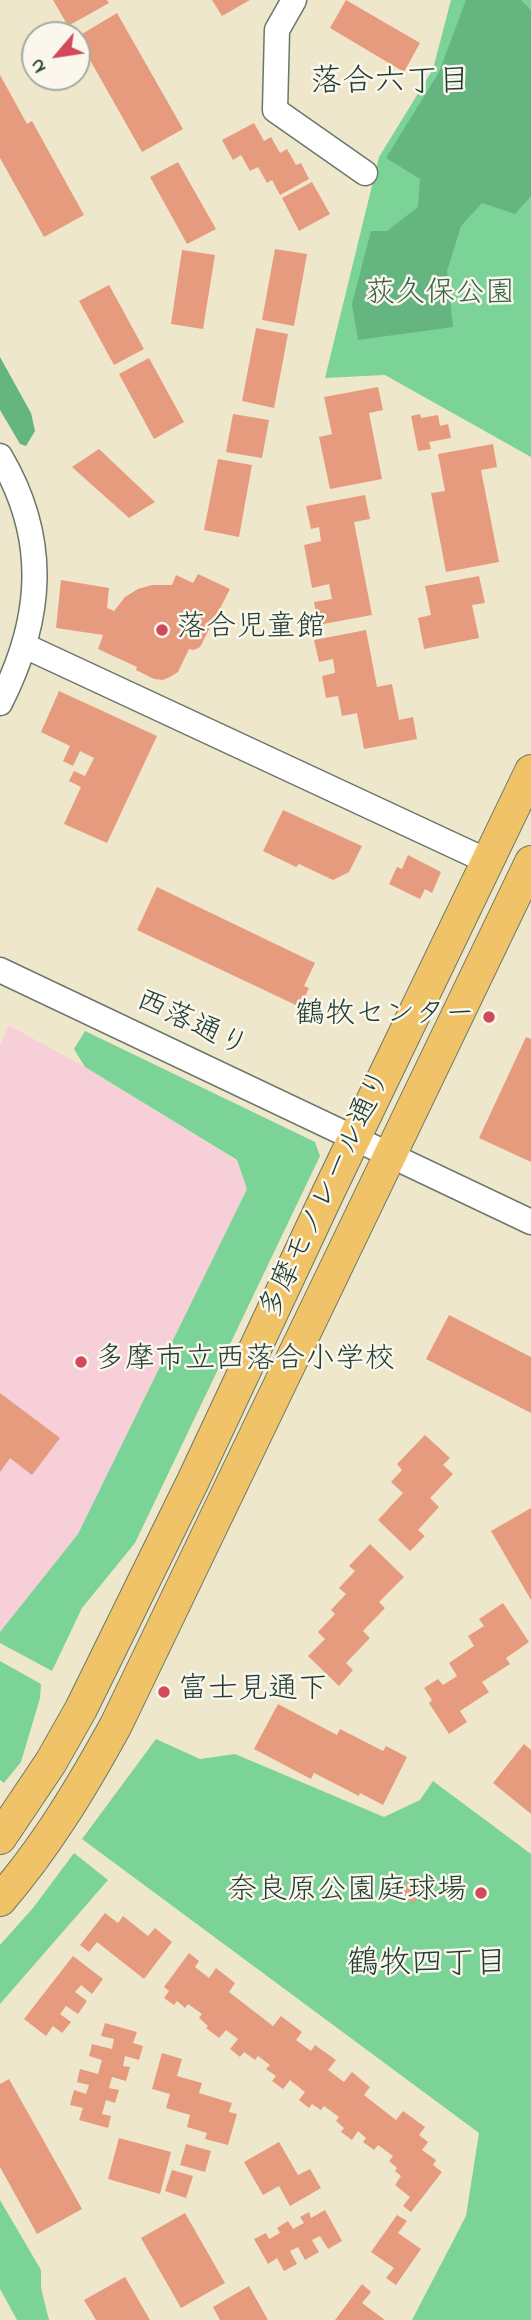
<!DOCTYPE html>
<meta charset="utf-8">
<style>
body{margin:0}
#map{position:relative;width:531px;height:2320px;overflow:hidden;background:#efe7cb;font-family:"Indie Flower",sans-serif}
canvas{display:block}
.north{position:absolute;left:21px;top:21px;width:70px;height:70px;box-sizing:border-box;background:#fbf7ec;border:2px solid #a3ada2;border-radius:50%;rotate:241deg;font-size:19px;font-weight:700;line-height:28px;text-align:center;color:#1f3d34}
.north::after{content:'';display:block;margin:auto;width:24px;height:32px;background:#d1495b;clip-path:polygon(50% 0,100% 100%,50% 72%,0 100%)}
</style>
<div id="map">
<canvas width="531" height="2320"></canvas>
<div class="north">N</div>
</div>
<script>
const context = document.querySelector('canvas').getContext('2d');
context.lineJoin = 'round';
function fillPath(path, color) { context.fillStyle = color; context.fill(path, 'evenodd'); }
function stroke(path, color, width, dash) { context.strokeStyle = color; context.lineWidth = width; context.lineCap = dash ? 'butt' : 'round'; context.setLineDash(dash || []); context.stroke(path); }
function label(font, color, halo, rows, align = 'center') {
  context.font = font + ' "Indie Flower","Klee One",sans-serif'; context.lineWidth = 5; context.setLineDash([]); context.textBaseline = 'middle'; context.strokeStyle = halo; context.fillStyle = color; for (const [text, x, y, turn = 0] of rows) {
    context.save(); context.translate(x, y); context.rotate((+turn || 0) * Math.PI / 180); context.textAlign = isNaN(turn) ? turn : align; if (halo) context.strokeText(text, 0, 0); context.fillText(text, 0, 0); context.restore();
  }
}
fillPath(new Path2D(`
 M8 1025 85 1067 237 1161 247 1189 78 1534 0 1632V1046Z`), '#f6cfd8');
fillPath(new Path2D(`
 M451 0H531V457L385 375 325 378 379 157 433 69Z
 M85 1031 315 1142 320 1156 135 1543 82 1608 52 1671 0 1643V1632L78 1534 247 1189 237 1160 85 1067 74 1049Z
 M0 1661 41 1684 40 1698 21 1762 4 1783 0 1780Z
 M156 1739 200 1759 235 1754 384 1817 420 1800 433 1781 531 1854V2320H412L466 2216 479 2133 82 1839Z
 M74 1853 108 1880 0 2004V1945L33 1908Z
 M0 2200 41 2270V2288L49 2320H17L0 2289Z`), '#7cd398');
fillPath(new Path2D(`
 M466 0H521L531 10V196L515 214 482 203 461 226 447 271 453 327 358 340 352 304 371 231H387L418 207 420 179 386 158 439 72Z
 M0 357 31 413 35 431 26 446 20 444 0 410Z`), '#65b580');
fillPath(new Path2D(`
 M53 0H107L109 3 68 26Z
 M212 0H250L222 16Z
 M346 0 420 43 404 72 330 28Z
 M117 13 183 129 142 152 77 37Z
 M0 75 27 124 32 121 84 215 44 237 0 158Z
 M254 123 264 141 271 137 280 153 287 149 296 165 301 163 309 179 280 195 272 180 267 183 258 167 250 171 241 155 233 160 222 140Z
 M178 162 216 229 187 244 150 177Z
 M312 182 330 214 299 231 282 198Z
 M275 249 307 254 294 326 262 320Z
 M182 250 215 255 203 329 171 324Z
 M109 285 144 349 114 365 79 301Z
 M256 328 288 334 274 408 242 401Z
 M149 358 184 422 154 439 119 374Z
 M378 387 383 410 369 413 382 479 330 489 319 437 332 434 324 397Z
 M233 414 269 420 262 458 226 452Z
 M420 414 421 418 438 415 440 426 448 424 451 438 429 442 431 449 418 451 411 416Z
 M493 444 497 467 481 470 499 562 446 572 431 493 445 491 438 454Z
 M99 449 155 502 129 518 72 467Z
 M218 459 252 465 239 537 204 530Z
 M365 495 370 519 354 522 372 615 318 625 314 602 332 599 329 584 312 588 304 545 321 541 319 527 311 529 306 506Z
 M198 574 230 589 200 647 194 650 189 649 178 672 170 677 163 680 154 679 136 670 137 667 98 649 103 635 56 628 61 580 109 588 107 608 114 611 125 597 138 589 152 585H172L176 575 193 583Z
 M479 576 485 603 472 605 479 638 424 649 418 618 431 615 425 586Z
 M366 630 377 687 392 684 399 720 413 717 417 739 364 749 357 713 342 716 338 696 326 698 322 676 335 673 333 659 319 662 314 640Z
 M59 691 157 736 107 843 64 824 81 787 69 781 74 771 85 776 94 758 80 751 73 766 63 761 70 746 41 732Z
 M283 810 362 846 349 872 333 880 299 864 296 867 263 851Z
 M408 855 441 872 432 893 425 889 420 899 389 884 397 867 402 869Z
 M157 887 315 963 304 986 309 988 300 1007 137 930Z
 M526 1037 531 1039V1162L479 1138Z
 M449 1315 531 1357V1413L426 1359Z
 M0 1393 60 1438 32 1475 10 1458 0 1472Z
 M425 1435 450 1458 443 1465 453 1474 430 1498 439 1507 418 1530 425 1536 410 1551 378 1520 403 1493 391 1482 402 1470 397 1464Z
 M531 1508V1600L491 1531Z
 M370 1544 404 1577 379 1602 385 1608 363 1631 370 1638 346 1663 353 1670 339 1686 308 1656 325 1639 318 1632 335 1614 331 1610 346 1594 339 1588 355 1571 349 1566Z
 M503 1603 529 1642 506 1658 510 1664 482 1682 489 1692 460 1711 467 1722 449 1734 429 1703 432 1700 424 1688 438 1679 443 1685 457 1676 449 1663 474 1646 468 1636 484 1626 479 1619Z
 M278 1704 337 1735 340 1729 383 1751 386 1746 407 1757 383 1805 360 1793 359 1796 314 1773 311 1779 254 1749Z
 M524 1744 531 1750V1814L493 1783Z
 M412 1876 426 1887 413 1903 400 1892Z
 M105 1913 118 1923 123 1916 148 1936 155 1928 172 1942 144 1979 97 1942 89 1952 80 1945Z
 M189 1953 199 1961 195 1967 209 1978 216 1968 235 1983 229 1992 273 2026 281 2016 302 2032 296 2040 311 2051 315 2045 336 2060 328 2070 344 2082 352 2072 370 2087 364 2095 396 2120 403 2111 425 2127 419 2135 428 2142 422 2150 436 2160 433 2165 442 2172 411 2212 403 2206 410 2197 395 2185 401 2176 395 2171 397 2168 389 2161 393 2156 378 2145 374 2150 363 2142 366 2138 358 2131 352 2140 341 2132 344 2128 336 2121 339 2117 324 2106 321 2110 312 2104 309 2108 299 2100 305 2092 290 2080 283 2089 272 2081 276 2076 266 2069 270 2065 258 2056 255 2060 244 2052 240 2057 230 2049 238 2039 226 2030 219 2038 206 2028 208 2026 199 2018 202 2014 188 2004 185 2008 177 2001 174 2005 164 1998 169 1991 164 1987Z
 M73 1956 103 1979 92 1994 81 1985 75 1992 87 2001 78 2014 66 2006 60 2014 71 2022 62 2033 53 2026 46 2036 24 2019Z
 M105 2023 137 2032 133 2043 143 2046 139 2060 125 2056 123 2066 130 2067 126 2081 112 2077 109 2088 119 2090 115 2103 106 2100 102 2114 111 2116 108 2128 79 2120 83 2108 70 2105 74 2090 86 2094 89 2085 77 2082 80 2069 98 2074 102 2060 89 2056 92 2044 112 2049 114 2039 101 2036Z
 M162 2053 182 2059 177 2076 202 2083 199 2093 232 2103 229 2112 237 2114 228 2145 205 2139 207 2133 187 2127 190 2115 166 2108 170 2094 152 2089Z
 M9 2079 82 2209 37 2234 0 2167V2084Z
 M119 2138 171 2152 160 2194 108 2179Z
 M279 2142 298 2175 310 2169 321 2188 290 2206 279 2186 263 2195 244 2162Z
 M186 2144 211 2151 205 2172 180 2165Z
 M172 2170 193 2176 186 2198 165 2191Z
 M325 2210 342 2241 328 2249 320 2236 312 2240 319 2252 305 2260 298 2247 290 2251 297 2264 284 2271 277 2258 268 2264 254 2239 266 2233 269 2239 280 2233 277 2228 288 2221 293 2229 304 2223 300 2217 309 2212 311 2218Z
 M185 2213 225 2283 181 2308 141 2238Z
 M397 2215 407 2221 398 2233 421 2249 396 2285 386 2278 394 2268 371 2252Z
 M125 2277 150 2320H96L84 2300Z
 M362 2284 371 2292 362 2303 385 2320H335Z
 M249 2286 268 2320H220L213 2307Z`), '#e79b7e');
const minor = new Path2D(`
 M294 0 277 30 275 110 365 173
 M0 456C49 539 43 619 0 703
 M25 646 487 861
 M0 970 531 1222`);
const major = new Path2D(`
 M0 1838 51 1762 81 1709 194 1479 329 1191 531 771
 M0 1900C46 1847 82 1787 116 1725L531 862`);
stroke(minor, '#687869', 27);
stroke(major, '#687869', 34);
stroke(minor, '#fff', 24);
stroke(major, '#f1c369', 32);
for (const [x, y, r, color] of [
 [162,630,7,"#d1495b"],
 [489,1017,7,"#d1495b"],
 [81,1362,7,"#d1495b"],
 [164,1692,7,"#d1495b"],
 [481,1893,7,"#d1495b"]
]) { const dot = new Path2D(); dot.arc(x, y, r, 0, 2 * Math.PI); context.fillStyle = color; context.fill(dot); stroke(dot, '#fbf7ec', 2.5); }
label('30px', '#36624d', '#fbf7ec', [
 ["荻久保公園",440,296]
]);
label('30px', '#1f3d34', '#fbf7ec', [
 ["落合児童館",176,630],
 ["鶴牧センター",475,1017,"right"],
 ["多摩市立西落合小学校",95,1362],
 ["富士見通下",178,1692],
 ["奈良原公園庭球場",467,1893,"right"]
], 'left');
label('30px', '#1f3d34', '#fbf7ec', [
 ["西落通り",191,1026,25],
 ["多摩モノレール通り",328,1195,-65]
]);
label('32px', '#1f3d34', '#fbf7ec', [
 ["落合六丁目",390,85],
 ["鶴牧四丁目",427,1967]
]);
</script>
